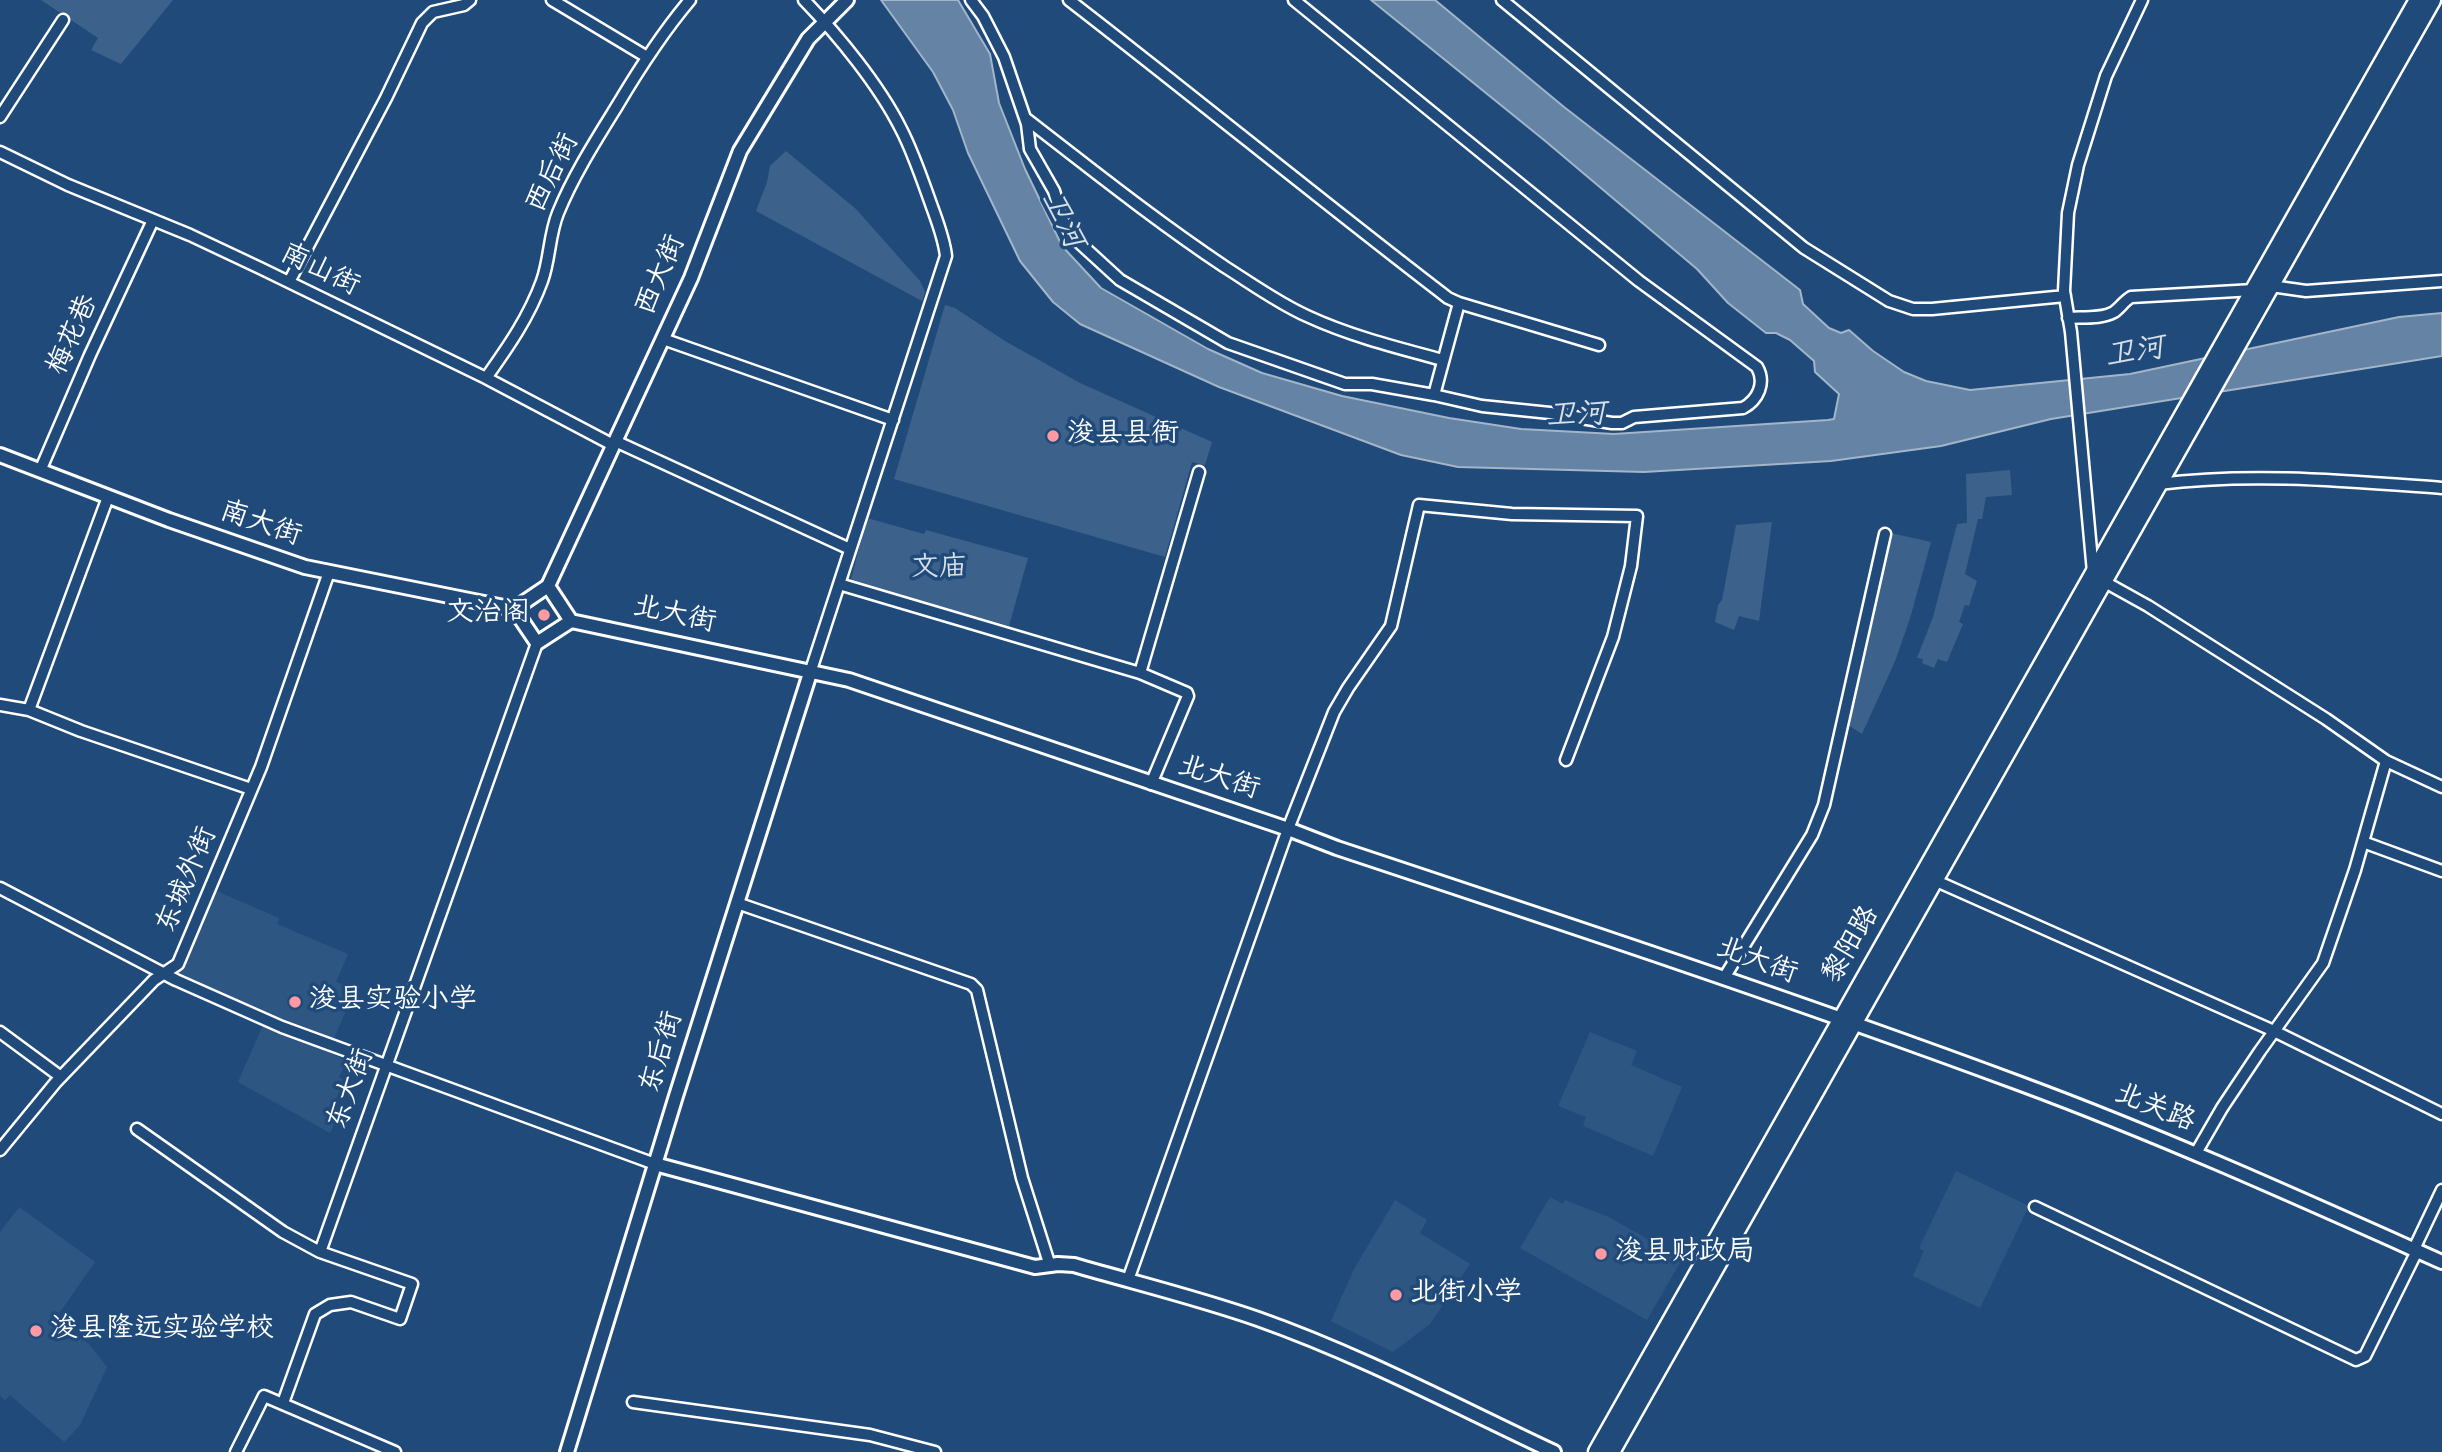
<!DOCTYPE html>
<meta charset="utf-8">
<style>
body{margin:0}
canvas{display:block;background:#1f4a7a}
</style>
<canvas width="2442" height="1452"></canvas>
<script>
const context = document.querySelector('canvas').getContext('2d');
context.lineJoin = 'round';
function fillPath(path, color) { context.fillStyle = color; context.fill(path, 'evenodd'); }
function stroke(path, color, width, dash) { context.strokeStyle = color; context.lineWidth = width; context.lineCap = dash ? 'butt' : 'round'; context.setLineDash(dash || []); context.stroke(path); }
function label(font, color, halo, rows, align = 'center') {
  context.font = font + ' "Indie Flower","LXGW WenKai TC",sans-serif'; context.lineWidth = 7; context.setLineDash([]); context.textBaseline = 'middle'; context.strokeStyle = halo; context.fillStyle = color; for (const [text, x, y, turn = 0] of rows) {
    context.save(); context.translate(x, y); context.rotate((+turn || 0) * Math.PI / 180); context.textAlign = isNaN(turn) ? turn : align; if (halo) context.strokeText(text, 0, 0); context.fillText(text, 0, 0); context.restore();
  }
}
fillPath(new Path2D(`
 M214 890 279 918 277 924 348 954 336 982 355 990 328 1052 347 1061 339 1077 345 1081 335 1102 342 1106 330 1133 238 1082 268 1014 178 977Z
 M1590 1032 1637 1051 1631 1065 1682 1087 1653 1156 1583 1126 1586 1117 1558 1106Z
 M1956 1171 2029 1206 1980 1308 1913 1276 1924 1251 1919 1248Z
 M1550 1197 1563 1204 1565 1200 1609 1217 1682 1259 1647 1320 1520 1248Z
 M1395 1200 1427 1220 1420 1233 1470 1264 1430 1324 1393 1352 1331 1321 1354 1269Z
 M19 1207 95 1262 56 1318 89 1344 107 1367 80 1425 62 1445 64 1442 10 1395 5 1400 0 1396V1232Z`), '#2e5683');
fillPath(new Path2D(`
 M41 0H173L121 64 91 50 98 38Z
 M786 151 856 209 920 281 925 292 922 301 756 211 767 182 770 166Z
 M945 305 955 308 1005 341 1080 383 1212 442 1205 465 1192 462 1165 557 894 479Z
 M2010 470 2012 495 1986 497 1982 519H1978L1965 574 1977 581 1969 606 1965 605 1959 622 1963 624 1947 662 1938 659 1934 668 1922 663 1923 659 1917 658 1933 617 1957 524 1967 523 1966 474Z
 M867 518 924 534 926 530 1028 558 1009 626 850 583Z
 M1772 522 1759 621 1739 616 1734 630 1715 622 1718 605 1722 600 1736 525Z
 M1891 533 1931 542 1911 615 1896 659 1862 734 1848 725Z`), '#3c618b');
const water = new Path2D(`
 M881 0H958L990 54 999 103 1025 169 1062 246 1101 288 1208 349 1262 373 1342 396 1449 418 1521 429 1614 434 1828 420 1834 419 1839 394 1815 372 1814 361 1790 340 1776 333H1766L1728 303 1697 269 1544 140 1371 0H1435L1564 107 1800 290 1803 304 1829 328 1841 333 1849 330 1873 351 1904 372 1926 381 1970 390 2130 374 2399 317 2442 313V356L2051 419 1941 446 1831 461 1644 472 1458 467 1401 455 1219 387 1080 324 1053 302 1020 261 968 153 953 110 933 72Z`);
fillPath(water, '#6583a4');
stroke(water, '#a3b5c8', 2);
const minor = new Path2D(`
 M552 0 647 57
 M804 0C838 35 879 85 901 129 913 152 922 179 931 204 937 221 944 238 946 256L811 670
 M971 0 983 16 1004 57 1027 124 1030 149 1054 191 1063 221 1073 237 1120 280 1228 343 1345 384H1372L1434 395 1482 406 1550 413 1612 423H1622L1634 417 1743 408C1758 400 1766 383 1757 367L1639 281 1294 0
 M1069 0C1196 98 1320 200 1448 298L1459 303 1599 345
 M1502 0 1804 248 1889 301 1913 309H1932L2065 296
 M0 117 63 20
 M1025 118C1091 169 1156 221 1225 267 1252 284 1278 303 1307 316 1350 336 1398 348 1443 360
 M0 152 68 185 190 235 260 268 486 378 613 445
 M289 282 386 98 422 23 433 12 464 5 470 0
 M2271 286 2306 291 2442 281
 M2068 318C2082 317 2102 319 2114 312 2120 308 2124 301 2131 297L2254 290
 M663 339 893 420
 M486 378C508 347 529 317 542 281 550 259 549 235 558 213 573 176 596 140 617 106 639 69 662 33 690 0
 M1434 395 1459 303
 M615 441 850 549
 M40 471 90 355 153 220
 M2158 484C2253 472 2347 481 2442 488
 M2093 572 2071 332 2064 291 2068 213 2078 165 2106 76 2142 0
 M2103 581 2148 606 2326 719 2386 761 2442 787
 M839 584 1140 673
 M0 705 29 710 81 731 251 789
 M29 710 108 497
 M1151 784 1188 696 1187 693 1140 673 1199 472
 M2363 842 2442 871
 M1934 880 2274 1031 2442 1114
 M0 888 176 980 282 1027 655 1164
 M737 903 971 984 977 990 1022 1178 1050 1266
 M1724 978 1812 835 1824 805 1885 534
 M0 1032 61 1077
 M137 1129 283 1232 320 1252
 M0 1150 56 1082 154 980 178 964 261 767 329 572
 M2196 1153 2222 1108 2260 1051 2323 963 2355 870 2386 761
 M2035 1207 2356 1360 2365 1356 2417 1251
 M2414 1249 2442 1190
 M1128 1280 1288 829 1334 712 1348 688 1391 626 1419 505 1512 514 1637 516 1631 566 1613 637 1566 760
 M633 1402 870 1435 935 1452
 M283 1403 315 1314 330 1305 351 1302 400 1319 412 1284 320 1252 537 643
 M236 1452 264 1396 395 1452`);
const tertiary = new Path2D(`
 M0 455 169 520 305 567 514 609
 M548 586 691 278 740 151 808 39 847 0
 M548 586 571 621 537 643 514 609Z
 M571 621 849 680 1288 829 1337 848C1566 924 1795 1000 2021 1084 2164 1137 2303 1200 2442 1262
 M655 1164 1035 1267 1058 1264 1074 1265C1136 1283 1198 1298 1258 1319 1360 1355 1456 1406 1554 1452
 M567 1452 676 1096 811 670`);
const primary = new Path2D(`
 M1597 1452 2418 0
 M1611 1452 2432 0`);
stroke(minor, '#fff', 15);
stroke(tertiary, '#fff', 18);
stroke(primary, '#fff', 21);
stroke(minor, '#1f4a7a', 10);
stroke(tertiary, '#1f4a7a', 12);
stroke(primary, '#1f4a7a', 16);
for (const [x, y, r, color] of [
 [1053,436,7,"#ff9aa2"],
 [544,615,7,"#ff9aa2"],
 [295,1002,7,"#ff9aa2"],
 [1601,1254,7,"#ff9aa2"],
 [1396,1295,7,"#ff9aa2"],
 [36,1331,7,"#ff9aa2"]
]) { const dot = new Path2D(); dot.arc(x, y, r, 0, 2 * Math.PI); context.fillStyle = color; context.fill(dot); stroke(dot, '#1f4a7a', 2.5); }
label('28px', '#fff', '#1f4a7a', [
 ["西后街",555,174,-64],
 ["南山街",319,272,26],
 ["西大街",663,276,-67],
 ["梅花巷",75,336,-66],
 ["南大街",260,526,19],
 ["北大街",674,617,12],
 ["北大街",1218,780,18],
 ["东城外街",189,881,-67],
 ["黎阳路",1853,946,-60],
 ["北大街",1756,963,20],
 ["东后街",664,1053,-73],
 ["东大街",353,1090,-70],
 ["北关路",2154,1110,22]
]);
label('28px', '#fff', '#1f4a7a', [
 ["浚县县衙",1067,436],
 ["文治阁",530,615,"right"],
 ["浚县实验小学",309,1002],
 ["浚县财政局",1615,1254],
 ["北街小学",1410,1295],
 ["浚县隆远实验学校",50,1331]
], 'left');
label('28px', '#d8dfe8', '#1f4a7a', [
 ["文庙",939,570]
]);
label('italic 30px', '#d8e0e8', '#1f4a7a', [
 ["卫河",1060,221,64],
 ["卫河",2135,355,-9],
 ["卫河",1576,418,-2]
]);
</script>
